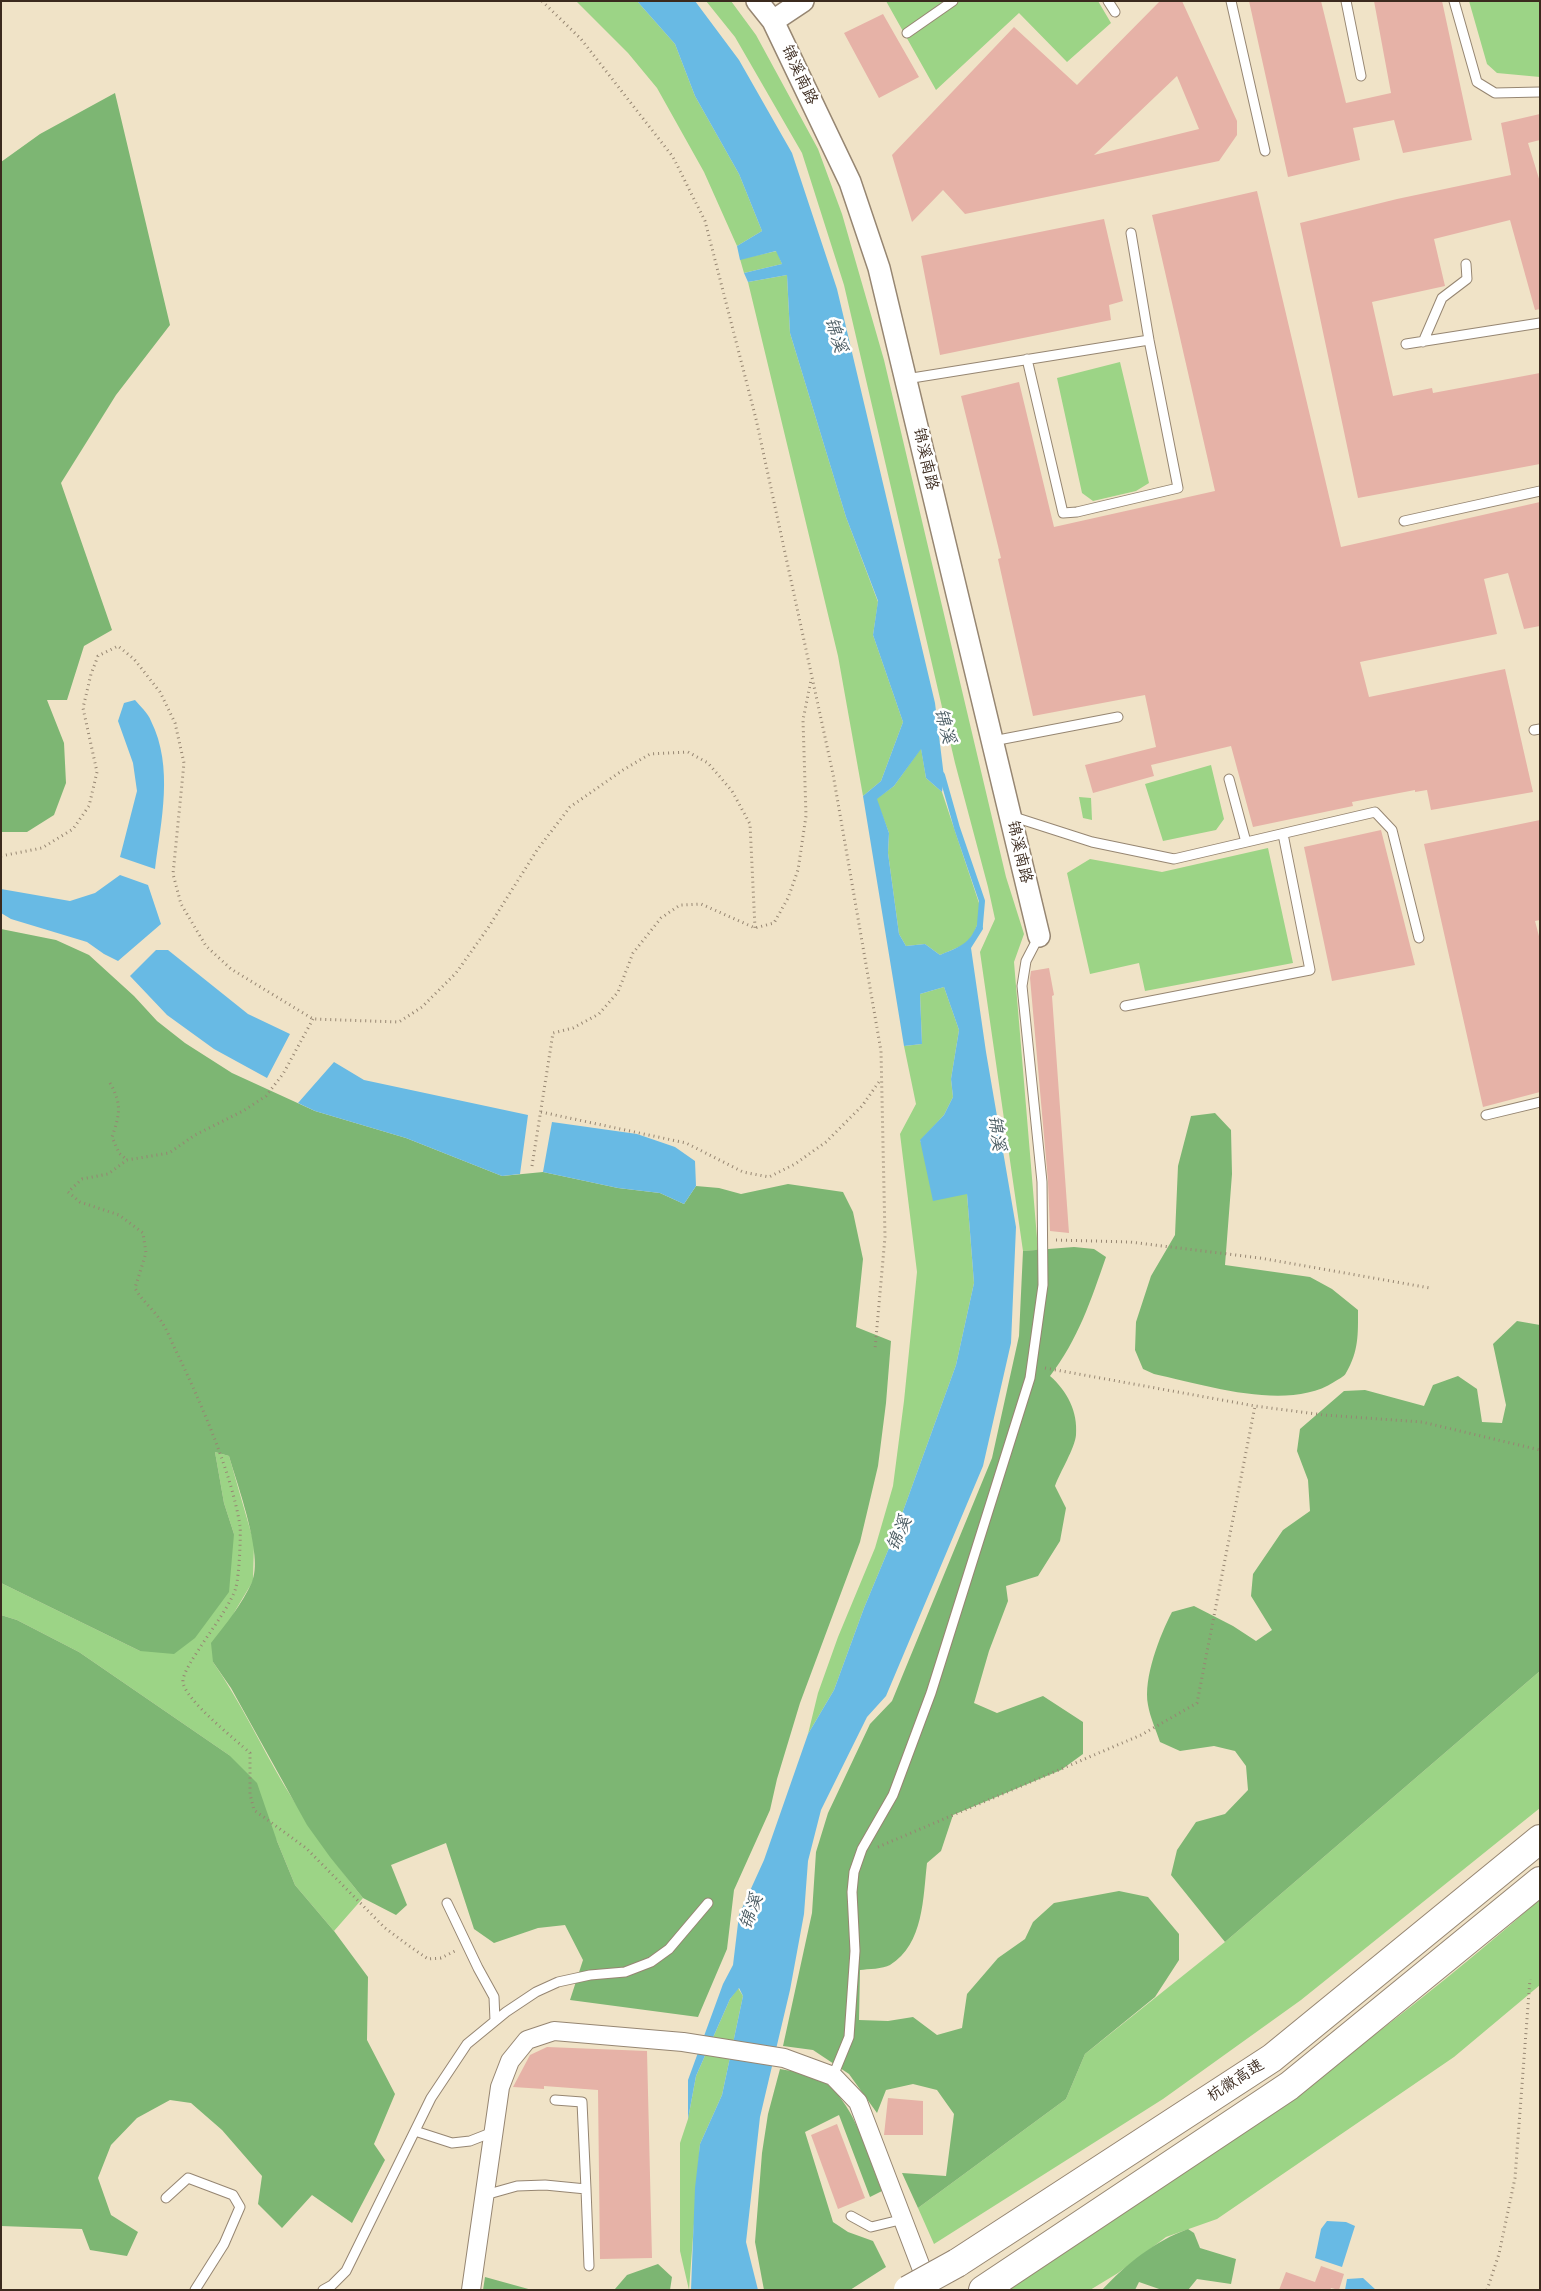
<!DOCTYPE html>
<meta charset="utf-8">
<style>
body{margin:0}
#map{position:relative;width:1541px;height:2291px;overflow:hidden;background:#f0e3c7;font-family:Itim,sans-serif}
canvas{display:block}
.frame{position:absolute;inset:0;border:2px solid #3b2a1e;pointer-events:none}
</style>
<div id="map">
<canvas width="1541" height="2291"></canvas>
<div class="frame"></div>
</div>
<script>
const context = document.querySelector('canvas').getContext('2d');
context.lineJoin = 'round';
function fillPath(path, color) { context.fillStyle = color; context.fill(path, 'evenodd'); }
function stroke(path, color, width, dash) { context.strokeStyle = color; context.lineWidth = width; context.lineCap = dash ? 'butt' : 'round'; context.setLineDash(dash || []); context.stroke(path); }
function label(font, color, halo, rows, align = 'center') {
  context.font = font + ' Itim,"LXGW WenKai TC",sans-serif'; context.lineWidth = 5; context.setLineDash([]); context.textBaseline = 'middle'; context.strokeStyle = halo; context.fillStyle = color; for (const [text, x, y, turn = 0] of rows) {
    context.save(); context.translate(x, y); context.rotate((+turn || 0) * Math.PI / 180); context.textAlign = isNaN(turn) ? turn : align; if (halo) context.strokeText(text, 0, 0); context.fillText(text, 0, 0); context.restore();
  }
}
fillPath(new Path2D(`
 M576 1H637L675 44 695 96 739 174 762 231 737 246 704 172 657 88 628 53Z
 M706 1H731L756 35 818 149 842 214 884 360 1006 877 1024 934 1014 962 1038 1250 1023 1251 980 952 995 919 988 887 955 763 844 285 802 153 735 37Z
 M886 1H1098L1111 23 1067 62 1019 13 936 90Z
 M1469 1H1540V77L1497 73 1487 64Z
 M777 251 782 264 744 273 740 259Z
 M787 275 790 333 846 517 878 602 873 635 903 722 881 781 863 796 838 656 748 282Z
 M1120 362 1149 483 1136 491 1093 501 1082 493 1057 378Z
 M921 748 926 778 942 792 982 912 974 933 966 944 940 955 925 944 906 946 899 934 888 853 889 833 876 799 894 786Z
 M1211 765 1224 819 1216 830 1163 841 1145 784Z
 M1079 797 1091 798 1092 820 1083 818Z
 M1268 848 1293 963 1145 991 1139 963 1090 974 1067 873 1090 859 1162 872Z
 M944 987 959 1030 951 1079 953 1097 944 1115 920 1141 967 1194 974 1283 956 1365 894 1536 864 1608 834 1690 808 1734 818 1693 838 1637 875 1548 893 1486 904 1401 917 1272 900 1134 916 1104 904 1046 922 1044 920 994Z
 M215 1452 229 1456 254 1543 253 1581 235 1611 213 1662C240 1701 260 1744 284 1785 309 1826 333 1861 363 1898L334 1931 295 1885 277 1841 229 1755 79 1652 17 1620 1 1615V1583L140 1651 234 1534 224 1503Z
 M1540 1671V1808L1301 2000 1163 2099 934 2244 918 2208 1066 2099 1085 2054 1225 1942Z
 M1540 1899V1985L1454 2057 1217 2219 1166 2237 1118 2273 1090 2290H1008C1192 2170 1375 2045 1540 1899Z
 M738 1988 743 1996 722 2095 700 2144 689 2290 680 2251V2143L688 2119 696 2076 730 1999Z`), '#9cd486');
fillPath(new Path2D(`
 M115 93 170 325 116 395 61 483 112 630 84 646 67 700H47L64 743 66 783 54 815 27 832H1V162L40 134Z
 M1 929 56 940 89 955 134 996 157 1021 185 1043 232 1073 315 1111 406 1138 502 1176 543 1172 618 1188 660 1193 684 1204 696 1186 719 1188 741 1194 788 1184 843 1192 853 1212 863 1259 856 1327 891 1341 886 1403 878 1466 860 1542 800 1703 777 1779 770 1810 734 1890 727 1949 698 2017 570 2000 583 1960 565 1925 538 1928 494 1943 474 1929 446 1843 391 1865 407 1905 396 1915 363 1898 330 1857 307 1825 231 1688 213 1662 211 1643C226 1624 242 1604 252 1582 264 1556 237 1484 229 1456L215 1452 224 1503 234 1534 229 1592 195 1638 174 1654 140 1651 1 1583Z
 M1215 1113 1231 1130 1232 1174 1225 1265 1310 1277 1332 1289 1358 1310C1358 1334 1359 1351 1346 1373 1344 1377 1338 1379 1334 1382 1288 1412 1205 1385 1154 1374L1143 1369 1135 1350 1136 1322 1151 1276 1175 1235 1178 1166 1191 1116Z
 M1074 1247 1094 1249 1106 1257C1091 1300 1078 1340 1050 1376 1067 1391 1078 1411 1076 1435 1075 1448 1060 1472 1055 1486L1066 1508 1060 1541 1038 1576 1006 1586 1008 1601 989 1651 974 1703 997 1713 1043 1696 1083 1722V1754L1061 1770 953 1815 941 1851 927 1863C923 1897 924 1944 890 1965 883 1969 868 1969 860 1970L859 2020 888 2021 913 2017 937 2035 962 2028 967 1994 998 1958 1025 1939 1033 1922 1054 1903 1119 1891 1148 1897 1179 1934V1960L1155 1997 1085 2054 1066 2099 918 2208 902 2173 946 2176 954 2114 937 2090 913 2084 886 2090 877 2113 849 2074 813 2050 783 2046 812 1913 816 1852 828 1813 870 1724 892 1701 992 1458 1019 1336 1023 1251Z
 M1517 1321 1540 1325V1671L1225 1942 1171 1875 1177 1850 1196 1822 1225 1814 1248 1790 1246 1766 1235 1751 1214 1746 1180 1751 1160 1742C1156 1730 1150 1717 1148 1705 1143 1678 1160 1635 1172 1612L1194 1606 1233 1626 1256 1641 1272 1630 1251 1596 1253 1574 1283 1530 1310 1511 1308 1480 1297 1451 1300 1429 1344 1391 1365 1390 1424 1406 1433 1385 1458 1376 1477 1389 1482 1422 1502 1423 1506 1405 1493 1344Z
 M1 1615 17 1620 79 1652 229 1755 257 1783 277 1841 295 1885 334 1931 368 1977 367 2040 395 2094 374 2144 385 2160 352 2223 312 2195 282 2228 258 2204 262 2176 222 2130 191 2103 170 2100 137 2118 111 2145 98 2178 111 2215 138 2232 127 2256 90 2250 82 2229 1 2226Z
 M780 2069C789 2071 799 2071 807 2073 851 2086 867 2153 882 2191L870 2197 839 2115 805 2132 833 2222 848 2232 873 2241 886 2267 850 2290H764L755 2242 762 2153 768 2114Z
 M1188 2229 1194 2233 1200 2248 1236 2259 1231 2284 1197 2279 1188 2290H1162L1139 2282 1135 2290H1102C1126 2264 1155 2241 1188 2229Z
 M658 2264 672 2277 670 2290H611L615 2289 627 2275Z
 M485 2277 532 2290H483Z`), '#7db673');
fillPath(new Path2D(`
 M637 1H695L739 60 792 153 837 289 935 703 944 777 942 792 926 778 921 749 894 786 877 799 889 833 888 853 899 934 906 946 925 944 940 955C969 943 971 942 982 912L983 929 971 948 986 1052 1016 1227 1011 1343 983 1466 886 1696 867 1717 821 1810 808 1861 804 1914 790 1990 760 2117 746 2242 758 2290H691L695 2188 700 2144 722 2095 743 1996 739 1988 730 1999 696 2076 688 2119V2080L723 1984 733 1965 739 1915 764 1860 808 1734 834 1690 864 1608 894 1536 956 1365 974 1283 967 1194 933 1201 920 1140 944 1115 953 1097 951 1079 959 1030 944 987 920 994 922 1044 904 1046 863 796 881 781 903 722 873 635 878 601 846 517 790 333 787 275 748 282 744 273 782 264 776 251 740 260 737 246 762 231 739 174 695 96 675 44Z
 M135 700C140 706 148 713 151 721 174 767 161 821 155 869L120 857 137 791 133 763 118 721 124 703Z
 M120 875 148 885 161 924 118 961 104 954 87 942 11 919 1 913V889L70 901 95 893Z
 M156 950H168L248 1014 290 1034 267 1078 214 1049 167 1015 130 976Z
 M334 1062 364 1080 528 1115 520 1174 502 1176 406 1138 315 1111 298 1103Z
 M552 1122 637 1134 675 1147 695 1161 696 1186 684 1204 660 1193 618 1188 543 1172Z
 M1327 2221 1346 2222 1355 2226 1342 2267 1315 2258 1321 2229Z
 M1363 2278 1376 2290H1345L1347 2279Z`), '#68bae4');
stroke(new Path2D(`
 M942 775 957 828 982 901 980 924`), '#68bae4', 6);
fillPath(new Path2D(`
 M1160 1H1182L1237 121V135L1219 161 965 214 943 190 912 222 892 155 1014 27 1077 85ZM1177 76 1199 129 1094 155Z
 M1249 1H1321L1346 103 1391 93 1374 1H1442L1472 140 1403 153 1394 120 1353 128 1360 160 1288 177Z
 M883 14 919 77 879 98 844 33Z
 M1540 114V140L1528 143 1540 182V309L1535 310 1510 220 1434 239 1445 286 1372 302 1393 396 1432 388 1433 393 1540 373V464L1358 498 1300 223 1397 199 1511 175 1501 123Z
 M1257 191 1341 547 1540 502V626L1524 629 1508 573 1484 579 1497 634 1360 662 1369 697 1505 669 1533 792 1431 810 1427 790 1415 792V790L1352 802 1353 806 1253 827 1231 746 1151 765 1154 776 1093 793 1085 765 1156 747 1145 695 1033 716 998 559 1001 558 961 396 1019 382 1054 527 1215 491 1152 215Z
 M1104 219 1123 301 1109 305 1111 320 940 355 921 256Z
 M1540 820V920L1535 921 1540 940V1092L1483 1107 1424 844Z
 M1381 830 1415 965 1332 981 1304 847Z
 M1049 968 1054 995 1052 996 1069 1233 1050 1231 1048 1181 1030 978 1031 971Z
 M547 2047 647 2051 652 2258 600 2259 598 2090 544 2086V2089L513 2087 530 2055Z
 M888 2098 923 2101V2135H884Z
 M837 2124 865 2198 838 2209 811 2135Z
 M1321 2266 1344 2274 1339 2290 1331 2288 1330 2290H1279L1286 2272 1315 2282Z`), '#e6b2a7');
const service = new Path2D(`
 M1108 1 1115 12
 M1231 1 1265 151
 M1346 1 1361 76
 M1454 1 1477 82 1495 93 1540 92
 M907 33 953 1
 M1423 342 1442 298 1467 279 1466 264
 M1406 344 1540 323
 M1027 359 1063 513 1077 512 1178 488 1149 340 1131 233
 M906 379 1149 340
 M1404 521 1540 491
 M1534 730 1540 729
 M993 741 1118 717
 M1229 779 1246 842
 M1011 816 1092 842 1174 859 1375 812 1392 830 1419 938
 M1125 1006 1310 970 1283 834
 M1486 1115 1540 1102
 M447 1903 478 1968 494 1997 495 2021
 M833 2076 849 2037 855 1951 852 1892 854 1872 862 1849 893 1795 931 1693 1030 1378 1043 1285 1042 1182 1022 986 1026 961 1039 936
 M555 2100 582 2102 586 2189
 M415 2131 452 2143 470 2141 493 2132
 M485 2195 517 2186 545 2185 586 2189 589 2266
 M166 2198 188 2178 233 2195 240 2207 224 2244 195 2290
 M851 2216 871 2227 904 2219
 M323 2290 332 2285 346 2271 431 2098 467 2044 506 2012 536 1992 558 1982 590 1975 625 1972 651 1962 669 1949 708 1903`);
const minor = new Path2D(`
 M471 2290 500 2087 510 2061 527 2040 554 2031 683 2042 784 2058 833 2076 858 2102 929 2288`);
const tertiary = new Path2D(`
 M757 1 773 21 850 182 879 268 1039 936
 M773 21 803 1`);
const motorway = new Path2D(`
 M957 2263 1272 2058 1540 1839
 M983 2290 1289 2086 1540 1881`);
stroke(service, '#968672', 11);
stroke(minor, '#968672', 20);
stroke(tertiary, '#968672', 24);
stroke(motorway, '#968672', 30);
stroke(new Path2D(`
 M542 1 581 39 673 157 705 221 756 419 833 774 881 1051 885 1237 875 1349
 M1 856 42 848 73 829 89 806 97 772 83 708 91 674 98 656 118 646 134 659 160 692 175 723 184 763 173 874 181 904 206 946 231 969 313 1019 399 1022 422 1007 456 973 488 928 537 850 570 807 623 770 650 754 688 752 708 763 732 791 750 824 755 928
 M313 1019 283 1074 266 1096 243 1111 195 1135 169 1153 127 1160 108 1174 82 1179 68 1192 80 1202 119 1215 143 1233 146 1253 135 1288C142 1301 153 1309 161 1321 168 1331 172 1344 178 1355 201 1403 232 1474 240 1526 241 1537 239 1576 236 1587 230 1611 181 1667 183 1682 185 1700 235 1739 250 1753V1794L254 1810 306 1848 385 1928 405 1943 428 1959 441 1958 455 1951
 M110 1083C122 1104 120 1114 112 1137L119 1153 127 1160
 M541 1112 686 1143 743 1172 769 1177 795 1164 826 1142 862 1106 881 1079
 M532 1166 553 1033 573 1028 599 1014 618 992 633 953 661 918 680 905 701 904 755 928 774 923 788 898 798 870 806 816 803 720 811 680
 M1056 1240 1130 1242 1260 1258 1430 1288
 M1045 1368 1255 1406 1324 1415 1422 1422 1540 1450
 M878 1847 1141 1735 1197 1703 1255 1406
 M1487 2290 1499 2254 1515 2178 1530 1979`), '#968672', 3, [1, 4]);
stroke(service, '#fff', 9);
stroke(minor, '#fff', 18);
stroke(tertiary, '#fff', 21);
stroke(motorway, '#fff', 28);
const motorwayBridge = new Path2D(`
 M908 2290 957 2263`);
stroke(motorwayBridge, '#968672', 30, []);
stroke(motorwayBridge, '#fff', 28);
label('16px', '#3b2a1e', '#fff', [
 ["锦溪南路",799,75,65],
 ["锦溪南路",925,459,77],
 ["锦溪南路",1019,852,77],
 ["杭徽高速",1236,2081,-33]
]);
label('italic 18px', '#4b5c63', '#fff', [
 ["锦溪",835,335,72],
 ["锦溪",944,726,75],
 ["锦溪",996,1133,82],
 ["锦溪",900,1534,-67],
 ["锦溪",752,1912,-70]
]);
</script>
